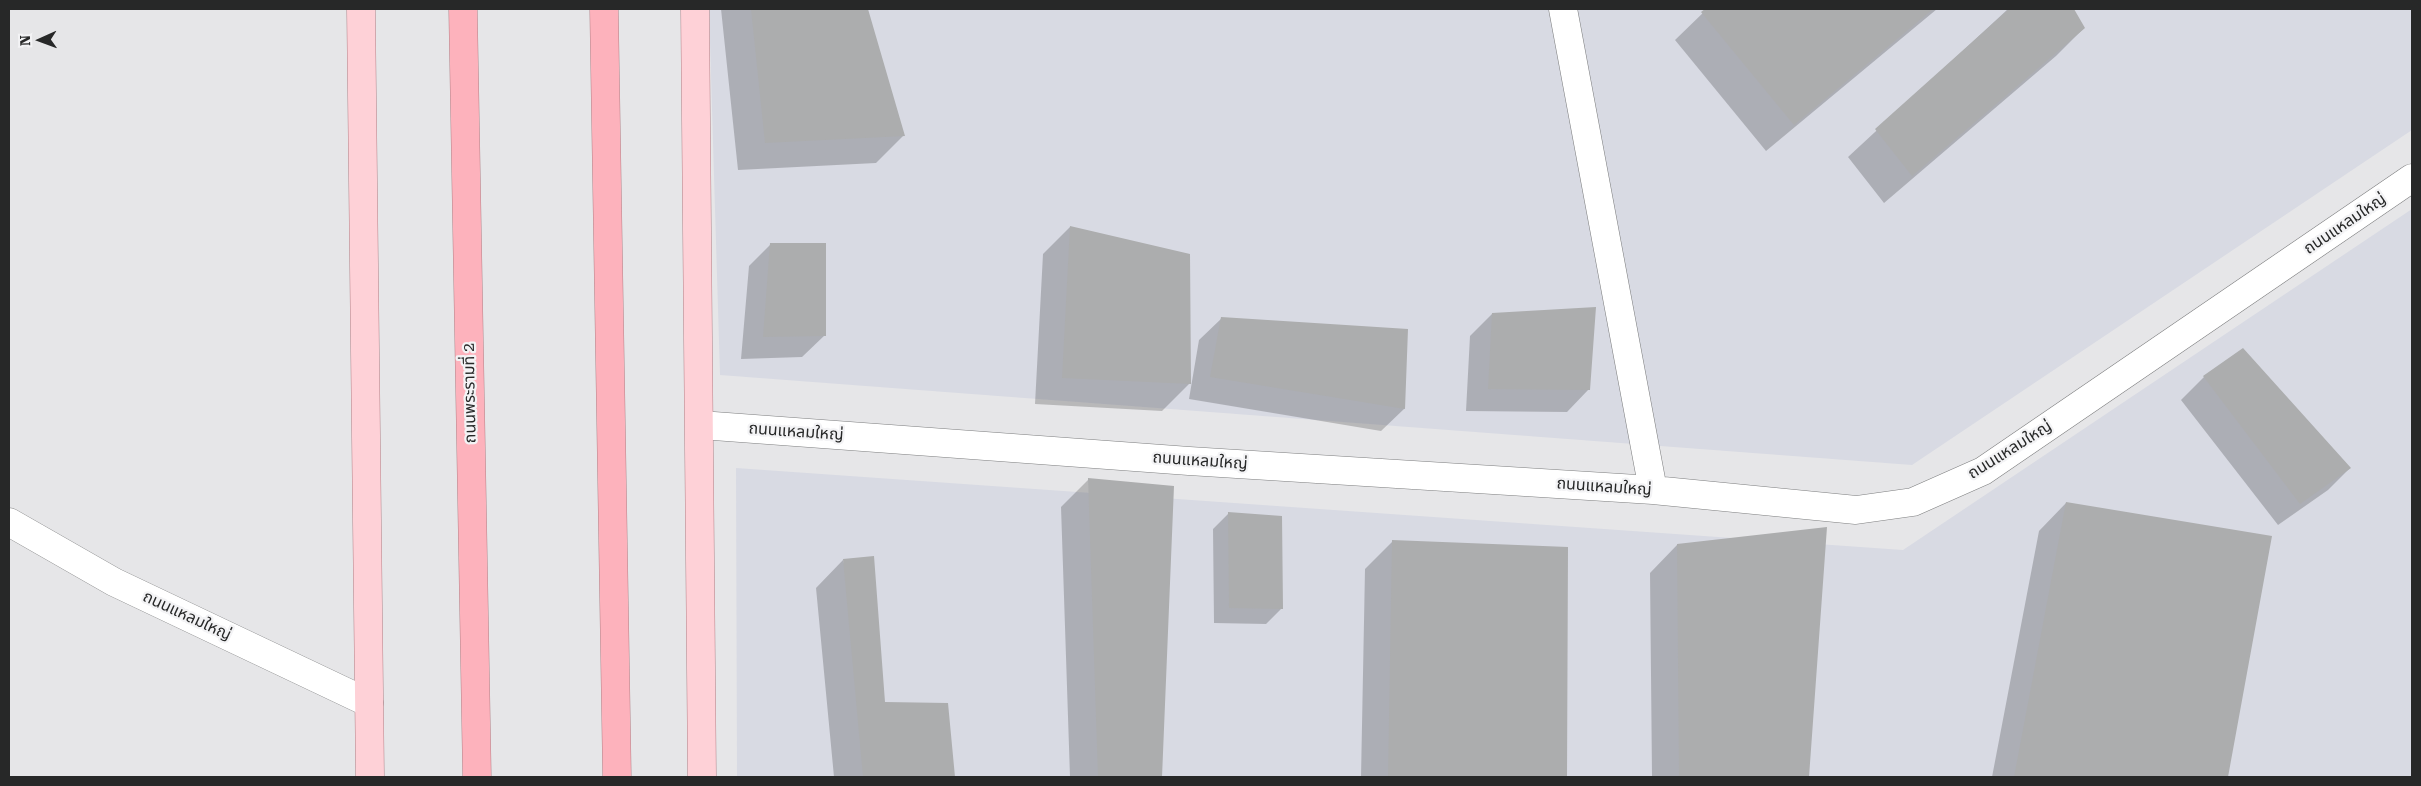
<!DOCTYPE html>
<meta charset="utf-8">
<style>
body{margin:0}
#map{position:relative;width:2421px;height:786px;overflow:hidden;background:#e6e6e8;font-family:"Roboto Serif",serif}
canvas{display:block}
.frame{position:absolute;inset:0;border:10px solid #272828;pointer-events:none}
.north{position:absolute;left:15px;top:15px;width:50px;height:50px;-webkit-text-stroke:4px #f3f3f5;paint-order:stroke;rotate:268deg;font-size:14px;font-weight:700;line-height:20px;text-align:center;color:#272828}
.north::after{content:'';display:block;margin:auto;width:18px;height:22px;background:#272828;clip-path:polygon(50% 0,100% 100%,50% 72%,0 100%)}
</style>
<div id="map">
<canvas width="2421" height="786"></canvas>
<div class="frame"></div>
<div class="north">N</div>
</div>
<script>
const context = document.querySelector('canvas').getContext('2d');
context.lineJoin = 'round';
function fillPath(path, color) { context.fillStyle = color; context.fill(path, 'evenodd'); }
function stroke(path, color, width, dash) { context.strokeStyle = color; context.lineWidth = width; context.lineCap = dash ? 'butt' : 'round'; context.setLineDash(dash || []); context.stroke(path); }
function label(font, color, halo, rows, align = 'center') {
  context.font = font + ' "Roboto Serif","Noto Sans Thai",serif'; context.lineWidth = 4.5; context.setLineDash([]); context.textBaseline = 'middle'; context.strokeStyle = halo; context.fillStyle = color; for (const [text, x, y, turn = 0] of rows) {
    context.save(); context.translate(x, y); context.rotate((+turn || 0) * Math.PI / 180); context.textAlign = isNaN(turn) ? turn : align; if (halo) context.strokeText(text, 0, 0); context.fillText(text, 0, 0); context.restore();
  }
}
fillPath(new Path2D(`
 M709 9H2412V130L1912 465 720 375Z
 M2412 209V777H737L736 468 1903 550Z`), '#d8dae3');
fillPath(new Path2D(`
 M721 9H866L904 135 876 163 738 170Z
 M1707 9H1937L1766 151 1675 40Z
 M2008 9H2073L2084 28 2056 56 1884 203 1848 157Z
 M1070 227 1190 383 1162 411 1035 404 1043 254Z
 M771 244 825 335 802 357 741 359 749 266Z
 M1492 314 1589 389 1567 412 1466 411 1470 336Z
 M1222 318 1407 330 1404 409 1381 431 1189 399 1199 340Z
 M2242 350 2350 468 2328 490 2278 525 2181 400 2204 377Z
 M1089 479 1173 487 1161 777H1070L1061 507Z
 M2066 503 2271 537 2227 777H1992L2039 531Z
 M1228 514 1281 609 1266 624 1214 623 1213 529Z
 M1826 528 1808 777H1652L1650 573 1677 545Z
 M1392 542 1567 549 1566 777H1361L1365 569Z
 M843 560 884 703 947 705 954 777H834L816 588Z`), '#0003');
fillPath(new Path2D(`
 M751 9H868L905 136 765 143Z
 M1705 9H1933L1794 125 1701 12Z
 M2009 9H2074L2085 28 1912 176 1875 129Z
 M1070 226 1190 254 1191 384 1062 378Z
 M770 243H826V336L763 337Z
 M1596 307 1590 390 1488 389 1492 313Z
 M1221 317 1408 329 1405 409 1210 377Z
 M2243 348 2351 468 2300 504 2203 376Z
 M1088 478 1174 486 1162 777H1098Z
 M2066 502 2272 536 2228 777H2014Z
 M1228 512 1282 516 1283 609 1229 608Z
 M1827 527 1809 777H1679L1677 544Z
 M1392 540 1568 547 1567 777H1388Z
 M874 556 885 702 948 703 955 777H863L843 559Z`), '#acadae');
const minor = new Path2D(`
 M1563 9 1653 490
 M700 425 1189 461 1653 490 1856 510 1913 502 1983 471 2412 178
 M9 522 114 582 369 703`);
const major = new Path2D(`
 M361 9 370 777
 M695 9 702 777`);
const highway = new Path2D(`
 M463 9 477 777
 M604 9 617 777`);
stroke(minor, '#7d7e7f', 29);
stroke(major, '#b28288', 29);
stroke(highway, '#b28288', 29);
stroke(minor, '#fff', 28);
stroke(major, '#fed1d7', 28);
stroke(highway, '#fdb2bc', 28);
label('16px', '#272828', '#f3f3f5', [
 ["ถนนแหลมใหญ่",2345,224,-34],
 ["ถนนพระรามที่ 2",470,393,-91],
 ["ถนนแหลมใหญ่",796,432,4],
 ["ถนนแหลมใหญ่",2010,450,-32],
 ["ถนนแหลมใหญ่",1200,461,4],
 ["ถนนแหลมใหญ่",1604,487,4],
 ["ถนนแหลมใหญ่",187,616,25]
]);
</script>
